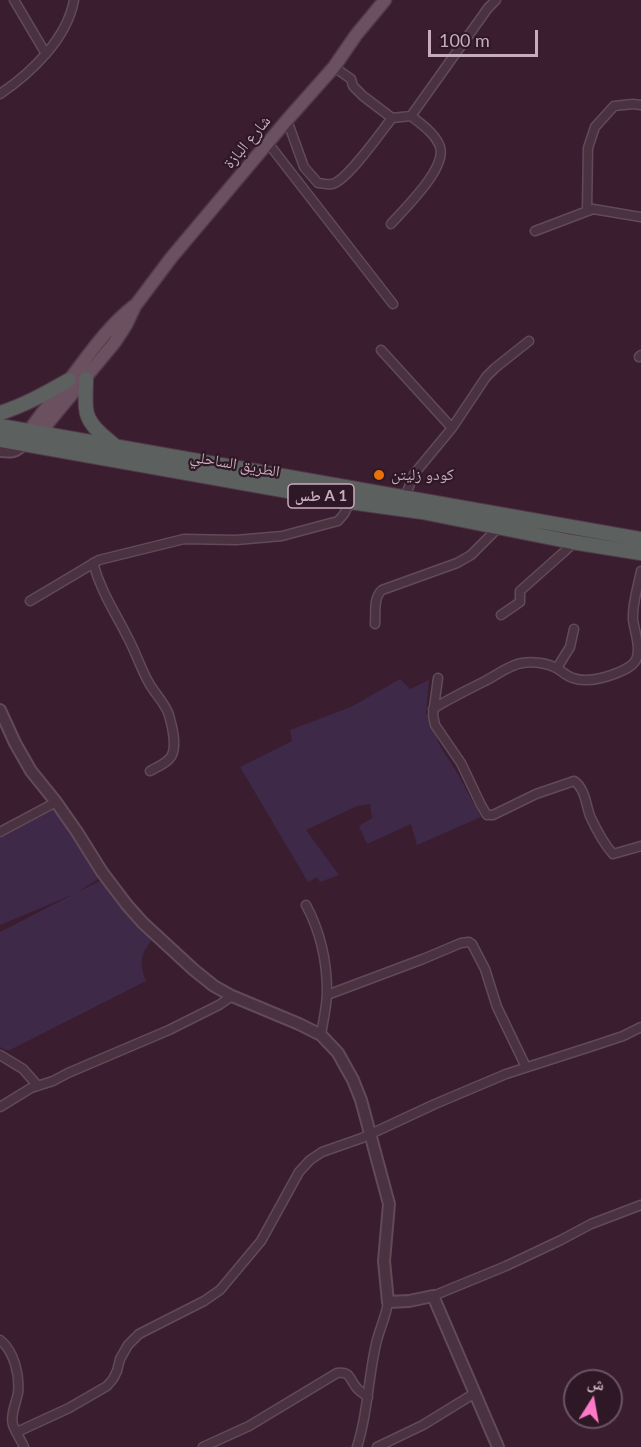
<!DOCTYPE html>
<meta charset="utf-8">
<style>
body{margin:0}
#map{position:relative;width:641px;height:1447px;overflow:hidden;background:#3a1e30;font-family:Lato,"Noto Naskh Arabic",sans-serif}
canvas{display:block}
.north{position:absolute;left:563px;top:1369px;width:60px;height:60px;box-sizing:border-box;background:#2f1826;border:2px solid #6c5362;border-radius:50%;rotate:11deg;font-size:16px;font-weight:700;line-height:24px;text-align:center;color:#c7acbc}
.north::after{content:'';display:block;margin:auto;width:21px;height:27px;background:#ff79c7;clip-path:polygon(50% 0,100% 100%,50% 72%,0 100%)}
.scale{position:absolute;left:428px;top:30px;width:110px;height:27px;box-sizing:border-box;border:3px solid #c7acbc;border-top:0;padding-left:8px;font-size:18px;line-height:21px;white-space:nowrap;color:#c7acbc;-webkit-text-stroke:4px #2f1826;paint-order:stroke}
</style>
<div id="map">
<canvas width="641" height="1447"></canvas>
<div class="north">ش</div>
<div class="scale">100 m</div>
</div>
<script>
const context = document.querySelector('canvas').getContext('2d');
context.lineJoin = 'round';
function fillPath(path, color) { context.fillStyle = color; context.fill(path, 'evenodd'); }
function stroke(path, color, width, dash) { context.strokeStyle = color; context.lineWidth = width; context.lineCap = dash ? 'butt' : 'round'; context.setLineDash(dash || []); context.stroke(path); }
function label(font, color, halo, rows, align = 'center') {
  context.font = font + ' Lato,"Noto Naskh Arabic",sans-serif'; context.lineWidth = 4.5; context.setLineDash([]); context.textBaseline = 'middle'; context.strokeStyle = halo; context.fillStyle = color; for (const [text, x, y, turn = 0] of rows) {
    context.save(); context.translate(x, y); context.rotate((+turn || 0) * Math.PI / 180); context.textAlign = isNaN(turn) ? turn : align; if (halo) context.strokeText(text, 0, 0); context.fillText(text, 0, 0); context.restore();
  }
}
fillPath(new Path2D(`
 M400 679 410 689 429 680 426 713 440 746 456 771 481 817 417 845 411 824 367 844 359 826 372 818 370 804 357 806 306 830 339 875 320 882 317 877 308 882 240 767 292 741 290 730 351 707Z
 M55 807 101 877 78 892 102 880 154 937C141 954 138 960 146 981L8 1051 0 1047V932L74 894 0 925V838Z`), '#3f2948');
const minor = new Path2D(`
 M14 0 46 54
 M334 67 351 79 353 86 363 96 392 118 411 116C421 124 436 134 440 147 447 168 405 208 391 224
 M0 94C31 73 67 39 74 0
 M411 116 488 8 496 0
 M287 120 304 167 318 183C322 183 328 185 332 184 347 181 381 132 392 118
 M268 143 393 304
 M587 210 588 148 595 127 614 106 633 104 641 105
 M535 231 593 209 641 217
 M381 350 452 428
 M639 357 641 355
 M405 497 414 474 452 428 486 377 495 368 529 341
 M93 563C101 592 115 612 128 638 136 653 141 669 149 683 155 694 165 703 169 715 172 726 177 744 172 755 168 763 157 767 150 771
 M30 601 99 560 184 539 236 540 282 536 338 521 344 514 350 502
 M501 615 520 602V591L565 551 569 547 573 540
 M375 624C376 613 373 598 382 590L457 563 471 555 499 527
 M557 668 570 647 574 629
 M438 678 433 715 435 725 461 763 481 805 487 815H493L536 794 574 781C585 788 586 805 590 816 596 829 603 843 613 854L641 846
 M433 709C450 698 468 690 485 681 497 675 509 665 522 663 533 661 548 663 558 669 563 672 566 676 573 678 586 683 604 678 617 673 624 670 632 667 636 660 641 648 635 633 633 620 632 603 638 587 641 571
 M0 832 56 802
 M306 905C320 931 327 962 327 992 327 1006 323 1021 321 1035
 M327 995 423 959 461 943 469 942 472 944 485 969 497 1007 526 1067
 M0 1055 23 1069 38 1086
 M0 1107 31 1088 53 1081 68 1073 169 1030 219 1005 232 996
 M433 1296 506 1266 561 1240 591 1224 641 1205
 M0 1340C14 1351 20 1375 18 1393 16 1403 10 1416 13 1425 16 1433 21 1440 24 1447
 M17 1432 69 1408 107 1386 113 1379 117 1371 120 1359 128 1345 139 1334 204 1301 220 1290 261 1241 299 1172 310 1160 322 1152 362 1138 435 1104 506 1074 596 1045 623 1036 641 1027
 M203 1447 249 1426 337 1373C350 1371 349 1378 356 1387 359 1391 364 1394 368 1397
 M357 1447C368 1414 368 1378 376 1344 379 1330 386 1317 388 1302
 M377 1447 423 1425 475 1393`);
const tertiary = new Path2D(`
 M0 451C10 452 16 453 23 444
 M0 710 15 743 31 771 56 802 77 832 102 872 127 905 143 923 194 970 214 986 232 996 299 1024 321 1035 338 1053 353 1080 361 1100 389 1204 384 1261 388 1302 409 1301 433 1296 498 1447`);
const primary = new Path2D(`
 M25 438C36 418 53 400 67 383 88 356 106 328 134 306
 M37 446 48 423 115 342 126 325 135 306 171 258 287 120 334 67 356 35 385 0`);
const trunk = new Path2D(`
 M86 379C86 388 85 398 86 408 87 425 104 436 115 446
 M0 413C25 405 46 393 69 380
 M0 426 641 539
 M0 440 350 502 422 512 572 542 641 553`);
stroke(minor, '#624a59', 11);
stroke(tertiary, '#624a59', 14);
stroke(primary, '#513947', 15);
stroke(trunk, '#523a49', 16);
stroke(minor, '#4a3241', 8);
stroke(tertiary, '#4a3241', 10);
stroke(primary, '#6b5060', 12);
stroke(trunk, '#5c605e', 14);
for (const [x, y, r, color] of [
 [379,475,6,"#e8710a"]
]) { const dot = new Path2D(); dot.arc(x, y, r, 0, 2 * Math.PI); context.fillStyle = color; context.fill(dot); stroke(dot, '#2f1826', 2); }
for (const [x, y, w] of [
 [321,496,66]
]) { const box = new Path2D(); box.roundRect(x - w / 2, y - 12, w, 24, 4.5); context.fillStyle = '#2f1826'; context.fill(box); stroke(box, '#c7acbc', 1.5); }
label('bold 15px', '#c7acbc', null, [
 ["طس A 1",321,496]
]);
label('16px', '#c7acbc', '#2f1826', [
 ["شارع البازة",247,142,-50],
 ["الطريق الساحلي",235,464,10]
]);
label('16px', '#c7acbc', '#2f1826', [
 ["كودو زليتن",391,475]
], 'left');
</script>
